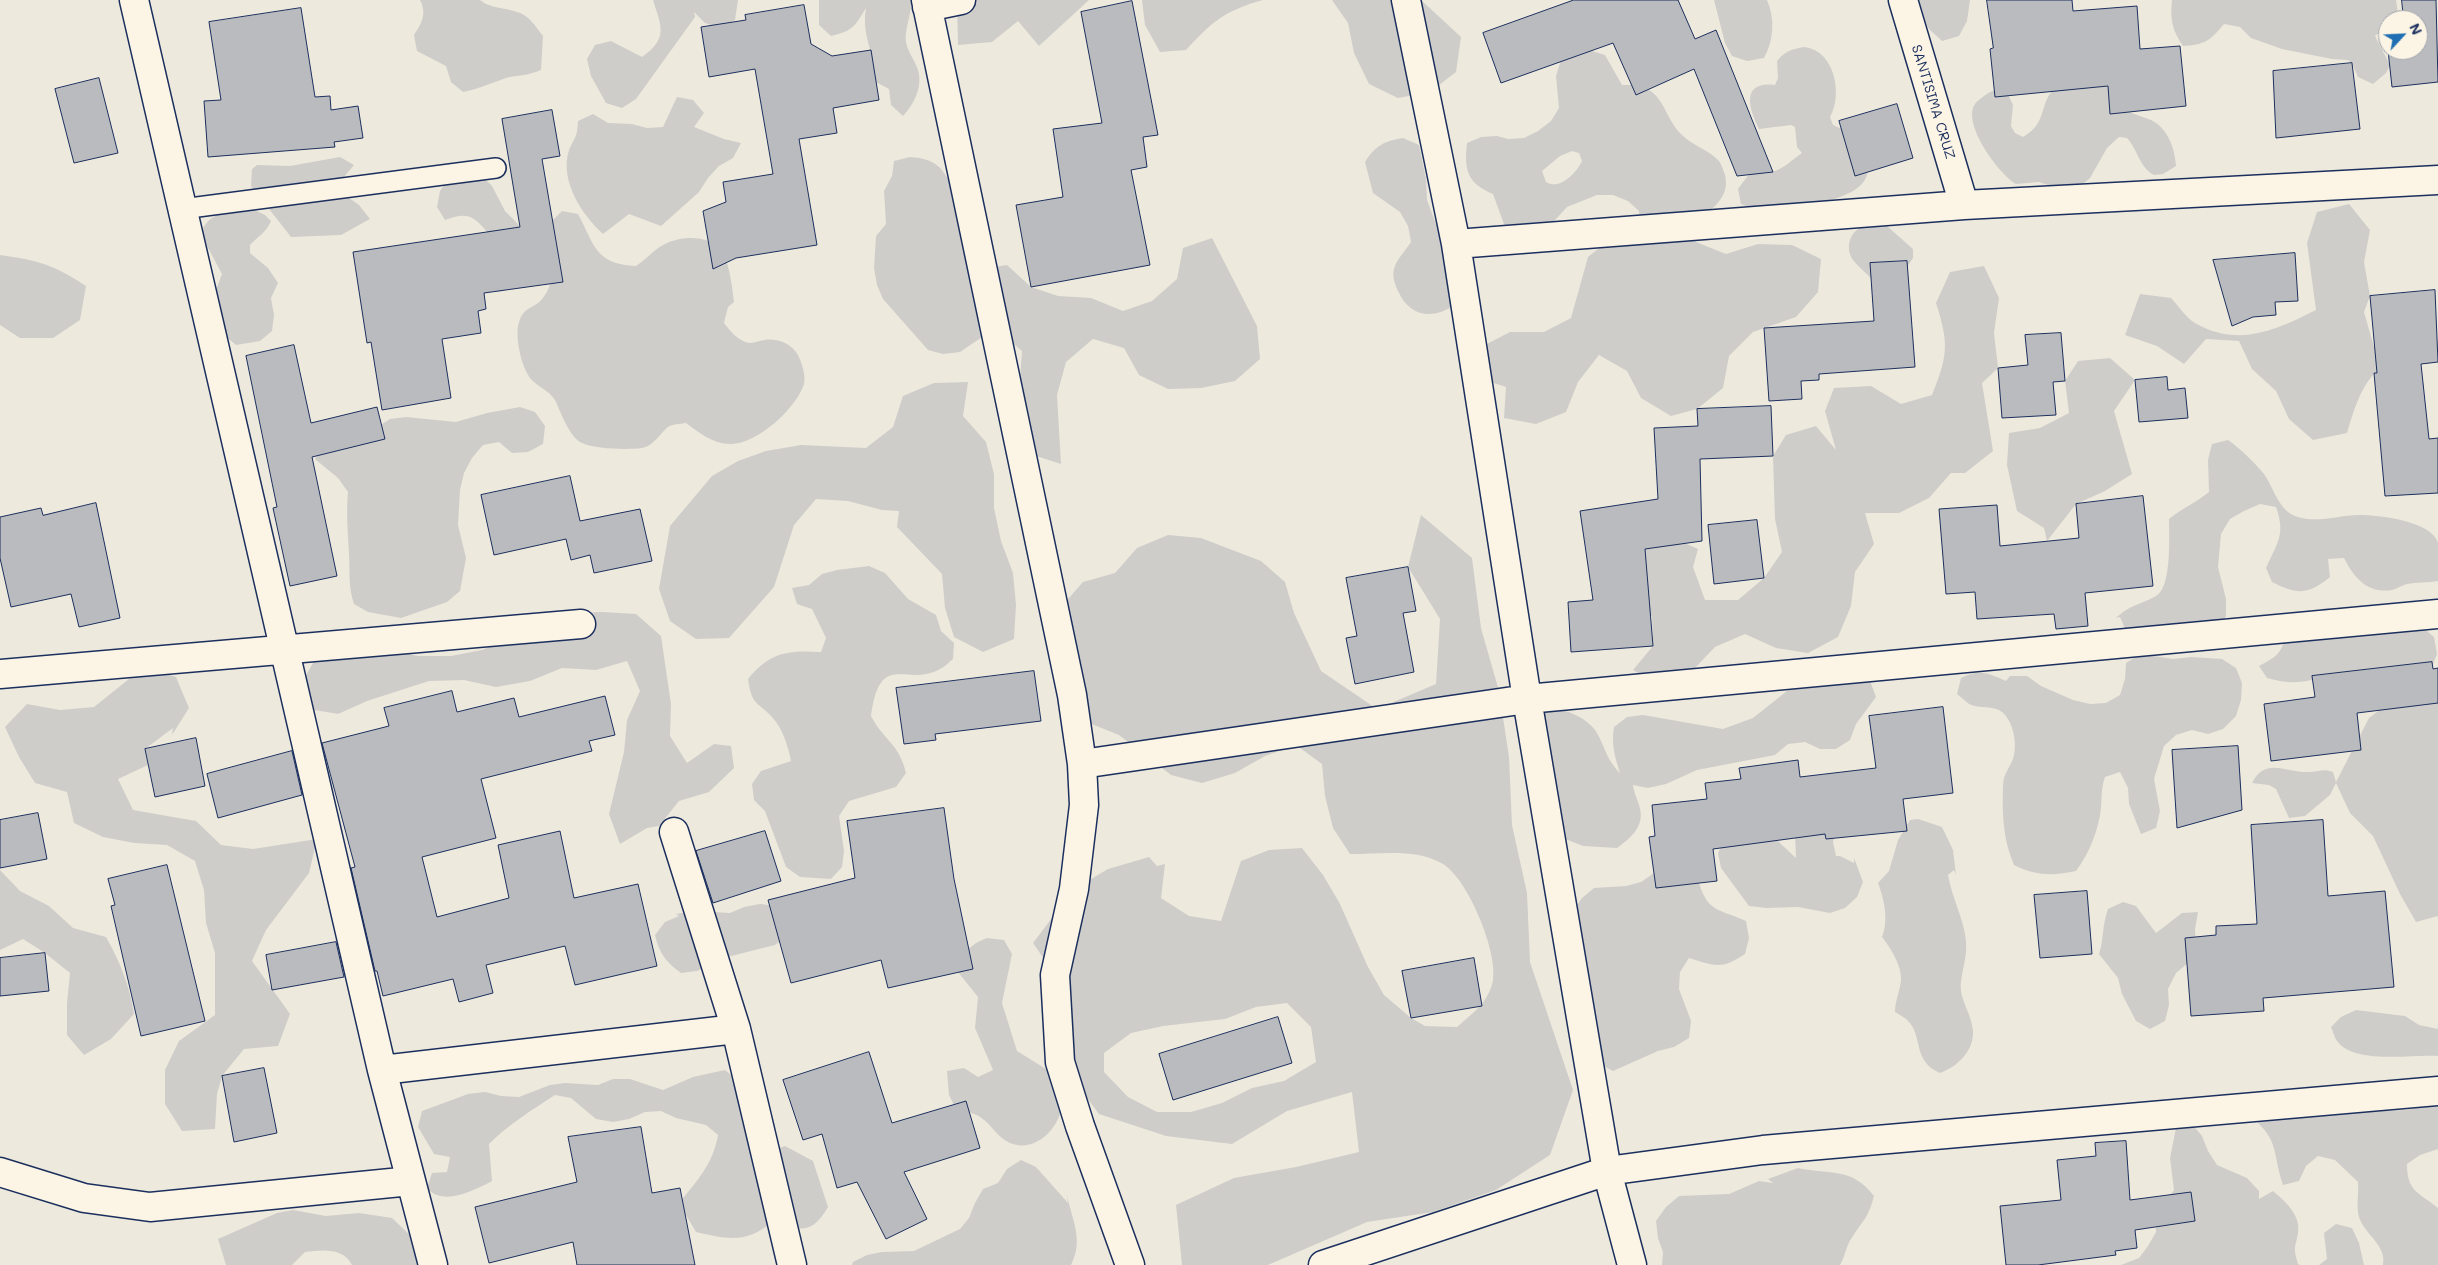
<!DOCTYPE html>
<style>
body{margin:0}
#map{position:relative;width:2438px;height:1265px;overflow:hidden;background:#eee9dd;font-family:Mali,sans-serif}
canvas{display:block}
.north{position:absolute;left:2378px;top:10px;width:50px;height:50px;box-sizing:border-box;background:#fcf5e5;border:1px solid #a2a6af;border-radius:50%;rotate:65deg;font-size:14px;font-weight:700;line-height:20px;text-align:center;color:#1b2f5e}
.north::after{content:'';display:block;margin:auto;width:18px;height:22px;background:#1f6fb2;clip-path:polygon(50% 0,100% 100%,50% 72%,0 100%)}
</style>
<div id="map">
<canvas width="2438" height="1265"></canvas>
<div class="north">N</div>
</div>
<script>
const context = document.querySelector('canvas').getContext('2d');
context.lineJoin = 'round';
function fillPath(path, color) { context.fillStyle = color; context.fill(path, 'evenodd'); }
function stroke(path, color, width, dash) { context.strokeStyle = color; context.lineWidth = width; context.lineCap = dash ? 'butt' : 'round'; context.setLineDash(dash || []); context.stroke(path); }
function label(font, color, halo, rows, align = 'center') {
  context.font = font + ' Mali,sans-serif'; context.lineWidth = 5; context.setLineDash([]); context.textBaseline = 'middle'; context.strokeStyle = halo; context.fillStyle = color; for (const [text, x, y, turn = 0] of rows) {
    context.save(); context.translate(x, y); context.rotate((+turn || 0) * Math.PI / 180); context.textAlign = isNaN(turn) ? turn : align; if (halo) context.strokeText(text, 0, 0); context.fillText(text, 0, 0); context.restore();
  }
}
fillPath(new Path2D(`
 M420 0H480C491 9 504 7 517 12 529 15 536 27 543 36L541 70C527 76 518 75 506 78 491 83 479 89 463 92L451 82 446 66 417 51 414 35C422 23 427 14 420 0Z
 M653 0H738L735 20 721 28 705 23 694 12 695 17 636 99 622 108 606 103 591 76 587 59 595 45 611 41 642 57C669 38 661 26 653 0Z
 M819 0H911C912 14 904 30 906 42 908 53 915 60 918 70 923 87 914 104 903 116L891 105 889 89 874 81C876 52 861 39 866 8 855 26 853 31 831 36L819 25Z
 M957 0H1089L1039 46 1018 21 992 42 958 45Z
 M1142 0H1263C1224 11 1213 21 1186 50L1160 52 1145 25Z
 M1332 0H1421L1461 37 1456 72 1430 92 1398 98 1369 84 1354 53 1348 23Z
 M1714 0H1767C1775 18 1774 40 1764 58L1747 61 1732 56 1725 43Z
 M1912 0H1970L1967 21 1959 36 1942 41 1929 29Z
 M2172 0H2396L2398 13 2392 20H2388L2387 26 2375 36 2390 65 2386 73 2373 84 2358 77 2352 63 2348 60 2332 59 2282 49 2251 38 2240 27 2224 24C2210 41 2204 45 2183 46 2172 30 2170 19 2172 0Z
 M1804 47C1835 50 1843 95 1830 117L1833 125C1838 128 1842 128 1847 131 1855 134 1867 157 1868 166 1871 206 1785 206 1757 210L1741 204 1738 189 1752 170C1774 179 1785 165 1802 153L1797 147 1795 127 1791 125 1759 129C1749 109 1740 81 1775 85L1778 78 1777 61C1785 51 1792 49 1804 47Z
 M1589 50 1605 55 1622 85C1666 83 1660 113 1682 135 1693 146 1708 149 1719 161 1722 165 1723 170 1725 175 1732 202 1701 217 1683 228L1696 242 1726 254 1758 244 1792 245 1821 259 1818 292 1796 317 1753 332 1729 356 1723 388 1697 409 1671 416 1641 398 1627 371 1599 355 1578 382 1566 412 1536 424 1504 418 1506 387 1479 378 1481 347 1510 332H1544L1571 318 1588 257 1614 236 1640 220 1639 211 1628 201 1613 195H1597L1567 207 1545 231 1512 237 1504 224 1493 194C1467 183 1464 170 1467 143L1481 137 1497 136 1508 139 1524 138 1538 131 1551 121 1559 108 1556 76 1561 60ZM1572 151 1579 153 1582 161C1577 172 1560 191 1546 182L1542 171 1560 156Z
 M2105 81C2110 91 2119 105 2129 112 2136 115 2144 117 2151 120 2168 128 2175 149 2176 166L2163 174 2154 175C2139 167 2138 150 2127 138L2119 137 2107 148 2090 178 2078 188 2054 187 2039 182 2016 184C1999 174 1966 129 1973 108 1975 102 1979 100 1984 96 1991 91 1996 89 2005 88L2013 105 2011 126 2015 133 2023 137C2047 123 2039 107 2052 91Z
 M677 97 693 100 704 113 694 127 724 139 741 143 733 158 719 166 708 178 699 192 661 226 629 214 603 234C582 215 559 180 569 150 575 136 577 139 578 121L593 114 608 123 632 124 647 128 663 127Z
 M1403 138 1419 145 1426 179 1427 200 1444 246 1459 302C1437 319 1411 320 1398 291 1395 285 1392 276 1394 269 1396 260 1406 250 1411 242L1408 226 1400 212 1373 193 1365 162C1375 146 1384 141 1403 138Z
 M340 157 354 165 343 178 345 195 359 205 370 219 341 235 291 237 251 186 252 169 257 165 290 166Z
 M910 157C921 158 930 159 939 167 952 177 978 248 987 268L1007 265 1031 287 1058 296 1091 298 1123 311 1152 301 1177 279 1183 248 1212 238 1257 326 1260 359 1235 381 1201 388 1168 389 1139 375 1124 348 1093 339 1066 362 1057 395 1061 464 1030 454 1019 393 1022 351 999 331 988 333 960 352 943 354 928 350 883 299 877 285 874 268 876 236 886 224 884 191 892 176 894 161Z
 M480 174 492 186 505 211 518 224 525 238 515 286 500 292 485 288 488 233C473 215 467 212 445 220L437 207 440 191 449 178Z
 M2349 204 2370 230 2364 262 2370 296 2364 312 2380 368C2361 384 2354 410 2347 433L2313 440 2289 419 2276 391 2252 369 2239 341 2206 339 2184 364 2157 346 2125 335 2140 294 2171 298C2178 305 2186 318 2195 323 2238 348 2276 330 2316 310L2307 243 2317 212Z
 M250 208 265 215 271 221C266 233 258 236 250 245V253L268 268 278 283 271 298 274 315 272 331 260 341 236 345 223 334 213 298 222 274 207 246 202 230C212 211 231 210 250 208Z
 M562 211 578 214C595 246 595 264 636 266 645 260 654 250 663 245 680 235 712 234 723 253 730 267 732 286 734 302L728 307 724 323C730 331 739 342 750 343 755 343 761 340 765 340 777 338 792 344 798 355 802 363 806 376 804 384 796 409 756 445 730 444 713 444 698 432 686 423 680 424 672 424 668 427 660 434 652 447 642 448 627 450 595 449 582 443 570 438 561 413 556 402 551 392 542 389 534 382 522 373 514 336 519 322 524 306 534 309 542 299 559 280 552 246 551 222Z
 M1887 226 1913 249V258L1899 279 1875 284C1869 274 1860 269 1853 260 1845 249 1849 231 1863 227 1871 225 1880 226 1887 226Z
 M0 255C38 260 54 265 86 286L80 320 53 338H20L0 325Z
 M1984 266 1999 298 1994 333 1998 368 1982 383 1993 451 1965 473H1951L1929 498 1899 513H1865L1874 544 1855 572 1851 606 1838 637 1808 653 1776 648 1745 634 1715 647 1692 671 1662 687 1633 670 1653 646 1652 616 1625 596 1636 544 1666 535 1698 549 1693 567 1705 600H1738L1764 578 1782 552 1775 519 1773 456 1786 435 1816 426 1836 450 1825 411 1834 388 1871 386 1901 404 1932 395C1948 355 1949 344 1936 303L1950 272Z
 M2110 358 2135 380 2114 411 2132 474 2105 491 2076 504 2047 541 2044 528 2017 511 2007 465 2009 433 2040 428 2069 413 2065 381 2078 361Z
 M968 382 963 416 986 442 994 474V508L1001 541 1013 573 1016 605 1014 639 983 652 954 637 945 608 942 574 897 527 899 511 882 510 848 501 816 499 794 525 774 587 729 638 696 639 670 621 659 589 670 526 712 476 738 461 766 451 801 445 866 448 893 427 903 396 934 383Z
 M520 407 535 412 545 426 543 444 528 452 512 453 499 442 483 445 472 458 464 473 460 490 458 525 466 558 460 591 447 602 401 618 368 612 354 604C348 586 350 572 349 554 348 533 346 513 348 492L338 478 315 459 324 445 376 428 390 419 406 417 456 422 487 413Z
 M2228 440C2242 450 2253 461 2264 474 2274 488 2278 509 2295 516 2315 524 2339 515 2359 515 2379 515 2432 521 2438 543 2438 554 2438 570 2438 581 2428 583 2416 582 2407 584 2402 585 2397 589 2392 590 2368 594 2354 578 2344 558L2328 559 2330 577C2308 595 2297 595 2272 582L2266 568C2277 543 2286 535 2276 507L2260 504 2244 511 2230 519 2221 534 2218 567 2226 599V616L2217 630 2127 633 2120 617 2116 618C2131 604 2140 605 2156 596 2172 587 2169 536 2169 519 2182 508 2196 503 2209 492L2208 460 2212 444Z
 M1421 515 1472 558 1481 628 1499 691 1509 757 1512 825 1527 893 1530 962 1573 1090 1550 1155 1496 1190 1433 1212 1367 1222 1268 1265H1182L1176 1205 1234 1178 1296 1167 1359 1152 1352 1092 1287 1111 1232 1144 1166 1136 1099 1114 1060 1062 1055 975 1033 943 1074 889 1108 869 1149 857 1157 866 1165 864 1161 898 1189 916 1221 921 1241 861 1269 850 1302 848 1323 875 1340 904 1368 967 1384 995 1411 1018 1425 1026 1457 1027C1473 1013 1489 1002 1493 980 1498 952 1468 879 1443 864 1417 848 1380 854 1350 854L1333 828 1325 796 1322 764 1296 745 1265 756 1235 773 1202 783 1171 775 1119 735 1089 723 1061 607 1083 582 1115 573 1137 548 1168 535 1201 538 1261 561 1285 582 1294 613 1321 671 1377 709 1436 684 1440 619 1408 567ZM1287 1003 1311 1027 1316 1062 1284 1081 1252 1088 1222 1103 1191 1112H1157L1128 1097 1104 1072V1053L1131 1033 1163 1026 1225 1019 1256 1007Z
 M869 566 885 573 908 599 936 615 941 631 954 643 953 659C949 662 945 667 940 669 906 688 880 649 871 716 884 741 899 743 906 773L896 787 849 801 839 816 844 851 842 867 831 879 800 877 786 867 765 811 754 800 752 784 761 771 791 761C788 746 783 729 772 717 756 700 752 706 748 679 770 652 788 650 821 652L826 638 812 609 797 604 792 588 809 585 822 574 837 570Z
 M2322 608 2357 609 2421 626 2434 637 2437 654 2431 669 2315 679C2297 684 2285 683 2267 678L2259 666C2278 656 2284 652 2285 630L2310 613 2325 609Z
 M603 612 636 614 661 636 671 704 670 736 687 763 714 744 731 746 734 768 709 792 679 801 659 826 647 828 620 844 609 814 624 752 627 720 640 691 627 661 596 670 562 668 530 681 496 687 464 680 429 681 367 701 338 714 303 708 305 677 322 647 387 649 418 656H451L482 650 568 613Z
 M2140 654 2173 659 2191 657 2222 659 2236 668 2242 683 2241 700 2236 716 2223 729 2208 734 2192 730 2176 735 2164 746 2154 779 2160 811 2156 828 2141 834 2129 804 2128 788 2120 772 2105 777C2101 788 2102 797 2101 808 2099 829 2089 854 2076 871 2054 876 2035 876 2014 865 2003 840 2002 814 2003 786 2003 772 2012 766 2014 755 2017 742 2013 721 2002 712 1993 705 1979 709 1969 704 1965 701 1961 697 1957 694L1961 678C1980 669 1987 673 2006 681L2010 676H2027L2041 686 2073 700 2090 704 2106 703 2120 695 2125 679 2126 663Z
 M144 667 176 677 189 708 172 735 173 728 145 749 148 765 118 779 133 810 196 821 221 845 253 849 317 839 309 873 266 930 252 961 290 1014 278 1046 244 1049 222 1076 217 1094 215 1129 182 1131 165 1104V1070L179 1041 215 1015V953L206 923 204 890 195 861 167 845 134 843 103 837 74 823 67 792 35 783 19 757 5 727 27 704 60 710 94 707Z
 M1854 676 1870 681 1876 697 1856 724 1850 740 1836 749H1820L1805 742 1788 744 1775 755 1697 770 1666 784 1648 788 1633 785C1634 793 1637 798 1639 805 1646 825 1632 837 1617 848L1583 846 1553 834 1536 718C1540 715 1545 711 1550 710 1564 707 1586 718 1595 730 1605 745 1605 758 1620 773 1615 757 1611 745 1614 727L1627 717 1643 715 1723 729 1753 718 1792 687Z
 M2394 699H2438V916L2416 922 2400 894 2373 836 2350 813 2336 783 2330 795 2305 816 2289 818 2276 789 2269 785 2252 783C2265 756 2287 773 2309 772 2318 772 2324 768 2333 772L2336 782 2369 718Z
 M1918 819 1942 827 1953 850 1956 875 1954 870 1948 875C1952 898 1964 919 1966 941 1968 958 1959 978 1961 991 1963 1004 1972 1017 1973 1031 1974 1051 1957 1067 1940 1073 1912 1061 1923 1035 1908 1021 1905 1017 1899 1015 1895 1012 1895 1001 1900 991 1901 980 1902 966 1890 947 1882 937 1889 920 1884 899 1878 883L1889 871 1898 840 1910 820Z
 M1768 832 1796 858 1795 834H1835L1833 842 1836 856H1840L1854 863V858L1863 882 1857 897 1845 908 1830 913 1798 907 1766 908 1749 906 1721 868 1718 853 1725 839Z
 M0 870 20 891 49 906 73 928 106 937C121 964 129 984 134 1014L111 1039 84 1055 67 1035V1003L70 973 45 953 23 939 0 950Z
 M1654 873 1699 883C1708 913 1720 909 1746 921L1749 938 1745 954C1721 970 1715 966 1689 958L1680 972 1679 989 1691 1021 1689 1038 1674 1047 1658 1051 1613 1071 1598 1063 1573 911 1582 898 1594 888 1626 886 1641 882Z
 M2123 902 2136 906 2156 933 2182 913 2198 912 2195 929 2196 947 2189 962 2176 973 2168 989 2169 1005 2165 1021 2150 1029 2136 1021 2122 994 2118 978 2099 954C2104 939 2102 925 2108 909Z
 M760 904 777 906 788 935 775 945 727 957 697 971 681 973C666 962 659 953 655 935L665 922 679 916 676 914 696 911 730 913 744 907Z
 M987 938 1004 940 1012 954 1002 1003 1017 1051 1046 1069 1058 1080C1059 1090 1063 1106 1060 1114 1053 1135 1031 1152 1010 1143 998 1138 993 1127 984 1120 976 1113 966 1111 956 1109L949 1095 947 1071 964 1068 978 1077 993 1070 975 1028 978 997 958 972C963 953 969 945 987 938Z
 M2356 1010 2405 1016 2419 1025 2438 1029V1056C2413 1054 2354 1065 2337 1041 2334 1037 2333 1031 2331 1027L2341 1017Z
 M725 1070 737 1080 769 1151 785 1146 813 1161 828 1207C811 1236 800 1230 772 1222 746 1244 727 1239 696 1232L679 1203C697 1181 713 1164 718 1135L706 1125 676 1118 661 1111 645 1112 629 1119 613 1122 596 1119 571 1098 555 1095C532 1110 509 1124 489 1144L492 1181C475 1190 443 1207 427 1188L432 1173 447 1172 450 1157 434 1154 418 1127 422 1111 468 1094 485 1092 501 1096 519 1097 550 1085 565 1083 598 1085 613 1079H630L663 1090 693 1077Z
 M2438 1096V1149L2420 1155 2407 1164C2407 1191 2418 1192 2438 1208V1265H2383C2387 1245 2364 1234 2359 1217 2356 1207 2359 1192 2358 1182L2335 1160 2318 1156 2306 1166 2299 1181 2283 1185C2272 1152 2280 1140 2250 1116L2406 1110 2422 1107Z
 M2191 1123 2202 1136 2208 1151 2217 1165 2247 1178 2259 1191V1199L2273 1191C2285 1201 2301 1215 2298 1233 2295 1250 2293 1246 2298 1264L2300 1265H2121L2139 1258 2148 1246 2156 1232 2155 1216 2174 1190 2170 1158 2176 1128Z
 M1021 1160 1036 1167 1068 1203 1067 1195C1072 1220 1084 1240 1071 1265H852L853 1262 867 1255 882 1252 914 1251 960 1229 969 1218 975 1203 983 1189 998 1183 1007 1169Z
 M1798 1168C1831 1175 1852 1167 1874 1196 1868 1219 1863 1220 1851 1239 1846 1246 1845 1257 1840 1265H1662L1663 1252 1658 1238 1656 1221 1666 1207 1679 1196 1729 1194 1759 1181 1773 1183 1768 1179Z
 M293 1210 326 1216 359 1213 392 1218 416 1241 428 1265H352C343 1247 321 1250 305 1252L292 1265H226L218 1239 277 1213Z
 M2336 1224 2352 1228 2359 1243 2364 1265H2319L2327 1259 2324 1233Z`), '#cfcdca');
const building = new Path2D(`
 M1574 0H1678L1695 39 1716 30 1773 172 1737 176 1694 69 1636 95 1613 43 1501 83 1483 33Z
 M1987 0H2072L2073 11 2137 6 2140 49 2180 46 2186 106 2110 114 2108 86 1995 97 1990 49 1993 48Z
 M2402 0H2436L2438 82 2392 87 2386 32H2388V50H2418V20H2404Z
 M1132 1 1158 135 1143 137 1147 167 1131 170 1150 265 1031 287 1016 205 1063 197 1053 129 1102 123 1081 12Z
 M804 5 811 44 832 56 871 50 879 100 833 108 837 133 799 139 817 245 736 258 713 269 703 211 726 202 723 182 773 174 755 69 709 77 701 27 746 20 745 15Z
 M301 8 315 97 330 96 331 110 358 106 363 138 334 142 335 147 208 157 204 101 221 100 209 22Z
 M2352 63 2360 129 2276 138 2273 71Z
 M99 78 118 153 74 163 55 89Z
 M1897 104 1913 158 1855 176 1839 121Z
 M552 110 560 156 542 159 563 282 484 293 486 309 478 311 481 333 442 339 451 398 382 410 371 342 367 343 353 252 520 227 502 119Z
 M2295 253 2298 301 2275 302 2276 315 2253 317 2232 326 2213 260Z
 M1907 261 1915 367 1819 374V380L1801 381 1802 399 1769 401 1764 328 1874 321 1870 263Z
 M2435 290 2438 362 2421 364 2429 439 2438 438V493L2385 496 2374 373H2377L2370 296Z
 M2061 333 2065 381 2053 382 2056 415 2002 418 1998 368 2028 365 2025 335Z
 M294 345 311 423 377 407 385 439 312 457 337 576 290 586 273 508 277 507 246 356Z
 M2167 377 2168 390 2185 388 2188 418 2139 422 2135 380Z
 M1771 406 1773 456 1700 459 1702 541 1645 549 1653 646 1571 652 1568 602 1593 600 1580 511 1658 499 1654 428 1698 426 1697 409Z
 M570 476 580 521 640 509 652 561 594 573 590 555 571 560 566 539 494 555 481 495Z
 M2143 496 2153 586 2085 593 2088 626 2056 629 2054 614 1977 619 1975 592 1946 594 1939 509 1997 505 2000 546 2079 538 2076 504Z
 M96 503 120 618 79 627 71 594 11 607 0 558V517L41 508 43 515Z
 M1757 520 1764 578 1714 584 1708 525Z
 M1408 567 1416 611 1403 613 1414 672 1355 684 1346 638 1357 636 1346 578Z
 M2432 662 2433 669 2438 668V703L2357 713 2361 750 2271 761 2264 704 2315 697 2312 676Z
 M1034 671 1041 721 935 734 936 740 904 744 896 688Z
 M452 691 457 712 514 698 519 717 605 696 615 735 589 741 592 751 481 779 496 838 422 857 437 917 509 898 498 845 560 831 574 898 638 884 657 966 575 985 565 946 486 965 493 993 459 1002 453 979 383 996 377 971H375L351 868 355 867 322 743 389 726 384 708Z
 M1943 707 1953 793 1903 799 1907 831 1826 839 1825 834 1713 849 1717 881 1656 888 1649 837 1655 836 1652 805 1707 799 1705 783 1741 779 1739 768 1798 760 1800 777 1876 768 1869 716Z
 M196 738 205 786 155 797 145 749Z
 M2238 746 2242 810 2177 828 2172 750Z
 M292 751 302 795 218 818 207 774Z
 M944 808 954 879 973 969 888 988 881 960 791 983 768 900 855 878 847 821Z
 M38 813 47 859 0 868V820Z
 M2323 820 2328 896 2385 891 2394 987 2263 998 2264 1011 2191 1016 2185 938 2216 935V926L2257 924 2251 825Z
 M765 831 781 881 713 903 696 851Z
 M167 865 205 1021 141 1036 111 906 115 905 108 879Z
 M2087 891 2092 954 2040 958 2034 895Z
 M336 942 344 977 272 990 266 955Z
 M45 953 49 991 0 996V958Z
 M1474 958 1482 1006 1411 1018 1402 971Z
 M1278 1017 1292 1063 1173 1100 1159 1054Z
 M869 1052 892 1123 966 1101 980 1148 904 1172 927 1219 886 1239 857 1182 837 1188 822 1134 803 1140 783 1080Z
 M264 1068 277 1133 234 1142 222 1076Z
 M641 1127 652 1193 680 1188 695 1265H577L573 1242 489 1263 475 1207 577 1182 568 1137Z
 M2126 1141 2130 1200 2191 1192 2195 1221 2135 1230 2137 1248 2115 1251 2116 1255 2038 1265H2006L2000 1206 2061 1200 2057 1160 2096 1156 2095 1143Z`);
fillPath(building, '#babbbe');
stroke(building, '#1b2f5e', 1);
const lane = new Path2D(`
 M182 209 496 168`);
const street = new Path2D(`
 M134 0 382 1070 433 1265
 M926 0 1072 695 1082 764 1084 805 1074 889 1055 975 1060 1062 1080 1126 1130 1265
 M1406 0 1456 244 1527 699 1607 1171 1632 1265
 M1903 0 1964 205
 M927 7 961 0
 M1456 244 1964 205 2438 180
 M0 674 581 624
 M1082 764 1527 699 2438 614
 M674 832 736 1029 792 1265
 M382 1070 736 1029
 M0 1172 84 1198 150 1207 411 1181
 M1323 1265 1607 1171 1763 1150 2438 1091`);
stroke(lane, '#1b2f5e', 22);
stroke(street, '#1b2f5e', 31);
stroke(lane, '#fcf5e5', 19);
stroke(street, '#fcf5e5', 28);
label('14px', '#1b2f5e', '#fcf5e5', [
 ["SANTISIMA CRUZ",1933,102,73]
]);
</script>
